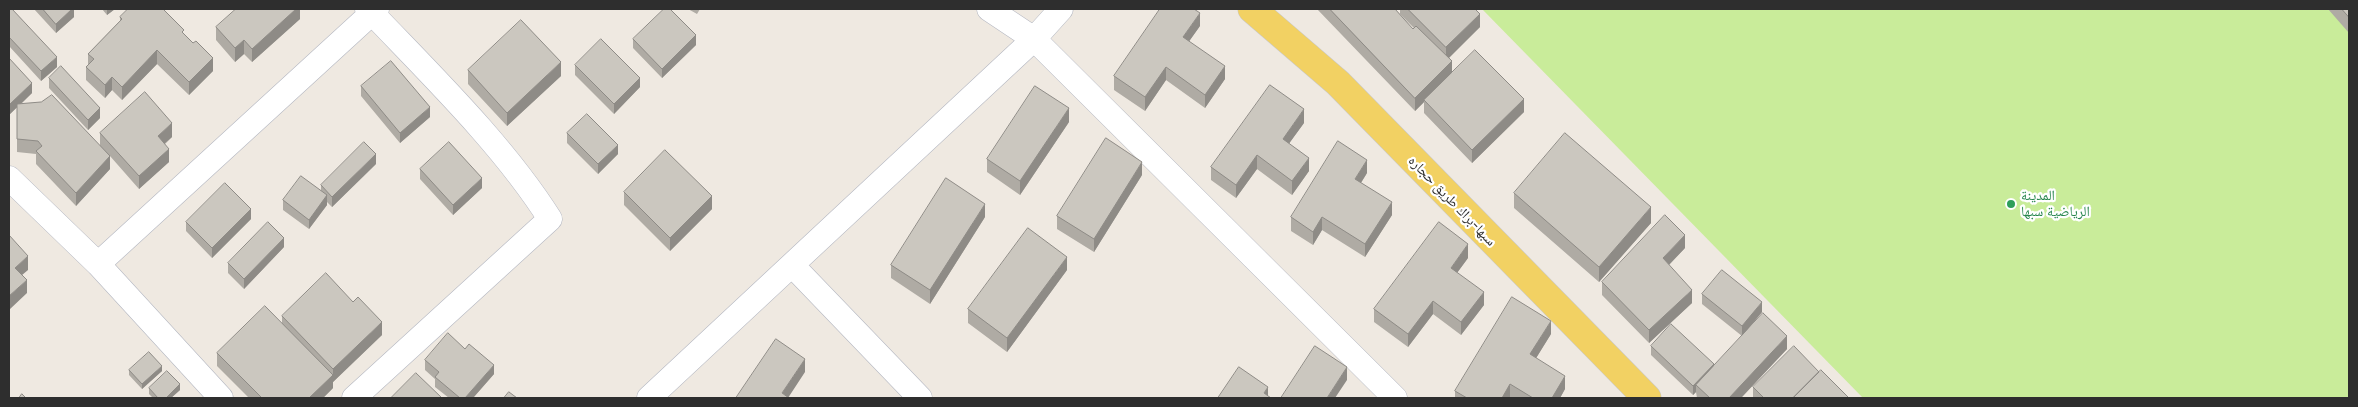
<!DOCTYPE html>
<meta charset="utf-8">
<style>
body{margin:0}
#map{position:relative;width:2358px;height:407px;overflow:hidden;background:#efe9e1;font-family:Inter,sans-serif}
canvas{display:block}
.frame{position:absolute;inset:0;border:10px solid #2e2e2e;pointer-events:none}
</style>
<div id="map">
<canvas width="2358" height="407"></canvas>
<div class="frame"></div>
</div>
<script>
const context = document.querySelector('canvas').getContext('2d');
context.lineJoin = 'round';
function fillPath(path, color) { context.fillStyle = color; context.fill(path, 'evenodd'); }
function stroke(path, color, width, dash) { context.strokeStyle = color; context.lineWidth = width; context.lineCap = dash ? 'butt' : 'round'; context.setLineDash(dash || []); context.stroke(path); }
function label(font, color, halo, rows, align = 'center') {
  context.font = font + ' Inter,"Noto Naskh Arabic",sans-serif'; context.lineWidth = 4.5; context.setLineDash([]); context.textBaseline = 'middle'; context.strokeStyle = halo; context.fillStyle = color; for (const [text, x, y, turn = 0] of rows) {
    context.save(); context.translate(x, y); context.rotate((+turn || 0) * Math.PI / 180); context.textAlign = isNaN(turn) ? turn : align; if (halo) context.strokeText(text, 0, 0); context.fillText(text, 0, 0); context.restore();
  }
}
fillPath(new Path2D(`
 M1482 9H2349V398H1863Z`), '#c9ec9a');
const minor = new Path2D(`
 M989 9 1034 39 1395 398
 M9 178 98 264 372 13 367 9
 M98 264 221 398
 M792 265 920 398
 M354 398 550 219C504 146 432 76 372 13L377 9
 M649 398 1034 39 1061 9`);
const major = new Path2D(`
 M1252 9 1338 83 1647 398`);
stroke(minor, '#b4b7c1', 25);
stroke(major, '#c9c9c9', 29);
stroke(minor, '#fff', 24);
stroke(major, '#f2d163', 28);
fillPath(new Path2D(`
 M9 9 57 67 41 81 9 46Z
 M34 9H74V17L56 33Z
 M102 9H115L107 15Z
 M300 9V19L252 62 244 54 235 62 216 40V27Z
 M688 9H700L697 14Z
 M1317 9H1395L1413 29 1414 28 1400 14V9H1475L1480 27 1448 58 1452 73 1524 112 1472 163 1424 113V102L1415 111Z
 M2328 9H2349V33Z
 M120 17 184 34 213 71 189 95 157 64 122 100 112 90 105 98 86 80V67L88 65V54L120 21Z
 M1200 26 1189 41 1225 79 1205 108 1166 80 1145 111 1114 90V76Z
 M633 39 696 45 662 78 633 48Z
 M9 58 32 93 21 104 100 146V133L172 137 165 144 169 162 139 189 110 156V169L76 206 36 164V154L17 152V107L9 115Z
 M575 65 640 87 614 114 575 75Z
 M468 70 561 76 507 126 468 84Z
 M49 78 100 118 88 130 49 88Z
 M361 86 430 117 400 143 361 96Z
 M1069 122 1020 195 987 172V159Z
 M1304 123 1289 143 1309 171 1292 195 1257 169 1236 198 1211 180V167Z
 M567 133 618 154 598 174 567 143Z
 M376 164 332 207 327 202V205L309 229 283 210V200L321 190V185Z
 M420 169 482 188 453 215 420 179Z
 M1367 173 1361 183 1392 215 1365 257 1322 230 1313 245 1291 231V217Z
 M1142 175 1094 252 1057 229V216Z
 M624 192 712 209 670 251 624 205Z
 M1514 193 1651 223 1599 282 1514 208Z
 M985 217 930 304 891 278V265Z
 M251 219 212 258 186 231V222Z
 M284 247 244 289 228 273V263Z
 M1685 248 1669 265 1692 303 1649 343 1602 295V282Z
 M1468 258 1457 273 1484 305 1461 335 1433 314 1408 347 1374 322V309Z
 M1067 270 1007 352 968 323V309Z
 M1702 294 1762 312 1744 334 1787 349 1741 398H1697L1696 392 1693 395 1651 355V346L1714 366 1742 336 1702 304Z
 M282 316 382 335 333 382V388L323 398H249L217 366V353L282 323Z
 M1551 334 1536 358 1565 389 1560 398H1512L1510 397V398H1455V391Z
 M425 360 494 374 473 398H449L435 387V379L425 370Z
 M129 370 162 371 142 389 129 375Z
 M1819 372 1849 398H1754L1753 397V387Z
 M149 388 180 390 171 398H153L149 394Z`), '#afaba4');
fillPath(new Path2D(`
 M72 9H74V17L56 33V24Z
 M107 9H115L107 15Z
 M296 9H300V19L252 62V49Z
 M1200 13V26L1183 50V37Z
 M1480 14V27L1446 61V47Z
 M696 35V45L662 78V69Z
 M244 40V54L235 62V48Z
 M157 50V64L122 100V87Z
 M57 57V67L41 81V71Z
 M213 58V71L189 95V82Z
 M1452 61V74L1424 100V102L1415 111V98Z
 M561 62V76L507 126V113Z
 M1225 66V79L1205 108V95Z
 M1166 67V80L1145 111V97Z
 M112 77V90L105 98V85Z
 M640 78V87L614 114V104Z
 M32 83V93L9 115V105Z
 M1524 99V112L1472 163V150Z
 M430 107V117L400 143V133Z
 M100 108V118L88 130V120Z
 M1069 108V122L1020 195V181Z
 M1304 109V123L1283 152V139Z
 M172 123V137L158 149V136Z
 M618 145V154L598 174V164Z
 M169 149V162L139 189V176Z
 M376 154V164L332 207V197Z
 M1257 155V169L1236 198V185Z
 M110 156V169L76 206V193Z
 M1309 158V171L1292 195V181Z
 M1367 160V173L1355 192V179Z
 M1142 162V175L1094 252V239Z
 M482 178V188L453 215V205Z
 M327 195V205L309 229V220Z
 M712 196V209L670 251V238Z
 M1392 202V215L1365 257V244Z
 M985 204V217L930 304V290Z
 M1651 207V223L1599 282V267Z
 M251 209V219L212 258V248Z
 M1322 217V230L1313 245V232Z
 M1685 235V248L1663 271V258Z
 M284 238V247L244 289V279Z
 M1468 244V258L1451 281V268Z
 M28 256V270L15 281V268Z
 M1067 257V270L1007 352V338Z
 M27 280V293L9 310V296Z
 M1692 290V303L1649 343V330Z
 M1484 292V305L1461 335V322Z
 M1433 301V314L1408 347V334Z
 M1762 302V312L1742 336V326Z
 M1551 321V334L1530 368V354Z
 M382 322V335L333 382V388L323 398H309L333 375V369Z
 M1787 336V349L1741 398H1729Z
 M805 359V372L788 398 782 393Z
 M1714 364V374L1696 385V392L1693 395V386Z
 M494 365V374L473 398H465Z
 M162 366V371L142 389V384Z
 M1347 367V380L1335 398H1327Z
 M1565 376V389L1560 398H1552Z
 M180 384V390L171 398H166Z
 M1510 384V398H1502Z
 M1268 387V398L1264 393Z`), '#8e8b86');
const building = new Path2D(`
 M9 9H12L57 57 41 71 9 37Z
 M43 9H72L56 24Z
 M128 9H163L184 30 182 32 193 43 196 41 213 58 189 82 157 50 122 87 112 77 105 85 86 67 94 59 88 54 122 19 120 17Z
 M236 9H296L252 49 244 40 235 48 216 27Z
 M664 9H670L696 35 662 69 633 39Z
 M1160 9H1194L1200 13 1183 37 1225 66 1205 95 1166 67 1145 97 1114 76Z
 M1330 9H1395L1413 29 1416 26 1452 61 1415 98Z
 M1408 9H1475L1480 14 1446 47Z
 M2342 9H2349V17Z
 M521 20 561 62 507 113 468 70Z
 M601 39 640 78 614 104 575 65Z
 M1475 50 1524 99 1472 150 1424 100Z
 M9 58 32 83 9 105Z
 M391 61 430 107 400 133 361 86Z
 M61 66 100 108 88 120 49 78Z
 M1270 85 1304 109 1283 139 1309 158 1292 181 1257 155 1236 185 1211 167Z
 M1035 86 1069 108 1020 181 987 159Z
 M145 92 172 123 158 136 169 149 139 176 100 133Z
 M52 95 110 156 76 193 36 151 42 146 38 141 17 139V104L41 102Z
 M587 114 618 145 598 164 567 133Z
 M1565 133 1651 207 1599 267 1514 193Z
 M1106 138 1142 162 1094 239 1057 216Z
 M1338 141 1367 160 1355 179 1392 202 1365 244 1322 217 1313 232 1291 217Z
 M364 142 376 154 332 197 321 185Z
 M449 142 482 178 453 205 420 169Z
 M665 150 712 196 670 238 624 192Z
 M301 176 327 195 309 220 283 200Z
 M946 178 985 204 930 290 891 265Z
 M225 183 251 209 212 248 186 222Z
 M1665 215 1685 235 1663 258 1692 290 1649 330 1602 282Z
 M268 222 284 238 244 279 228 263Z
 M1439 222 1468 244 1451 268 1484 292 1461 322 1433 301 1408 334 1374 309Z
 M1028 228 1067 257 1007 338 968 309Z
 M9 235 28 256 15 268 27 280 9 296Z
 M1722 270 1762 302 1742 326 1702 294Z
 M326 273 353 302 358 297 382 322 333 369 282 316Z
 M1512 297 1551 321 1530 354 1565 376 1552 398H1533L1510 384 1502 398H1467L1455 391Z
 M265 306 333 375 309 398H262L217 353Z
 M1763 313 1787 336 1729 398H1710L1696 385Z
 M1671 324 1714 364 1693 386 1651 346Z
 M448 333 465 349 469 344 494 365 465 398H460L435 377 439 372 425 360Z
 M776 339 805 359 782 393 789 398H736Z
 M1315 346 1347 367 1327 398H1281Z
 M1794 346 1819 372 1793 398H1764L1753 387Z
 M149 352 162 366 142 384 129 370Z
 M1239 367 1268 387 1264 393 1271 398H1218Z
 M1821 370 1849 398H1793Z
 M167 371 180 384 166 398H158L149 388Z
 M416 373 442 398H391Z
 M509 392 517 398H504Z
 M22 394 26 398H19Z`);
fillPath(building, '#cbc7bf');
stroke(building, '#8e8b86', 1);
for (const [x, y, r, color] of [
 [2011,204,5,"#2e9e5b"]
]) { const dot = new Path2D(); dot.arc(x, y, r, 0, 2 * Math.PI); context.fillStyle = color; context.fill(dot); stroke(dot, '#fff', 2); }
label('14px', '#27864d', '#fff', [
 ["المدينة",2021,196],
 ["الرياضية سبها",2021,212]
], 'left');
label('14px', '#2e2e2e', '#fff', [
 ["سبها-براك طريق حجاره",1452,201,46]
]);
</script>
